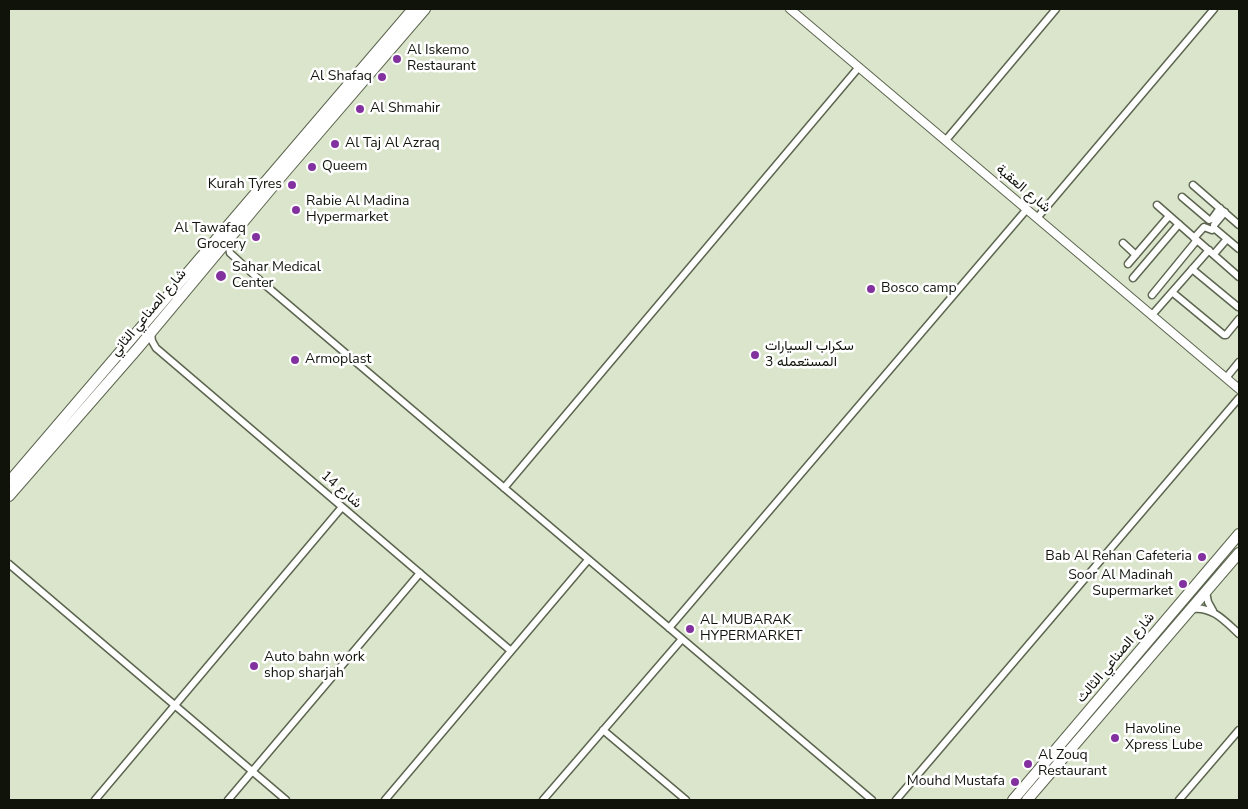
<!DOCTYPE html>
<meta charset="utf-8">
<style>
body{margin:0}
#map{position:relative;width:1248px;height:809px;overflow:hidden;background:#dae5cb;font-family:"Nunito Sans",sans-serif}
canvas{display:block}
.frame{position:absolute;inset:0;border:10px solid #10130a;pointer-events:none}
</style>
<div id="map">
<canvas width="1248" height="809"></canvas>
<div class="frame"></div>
</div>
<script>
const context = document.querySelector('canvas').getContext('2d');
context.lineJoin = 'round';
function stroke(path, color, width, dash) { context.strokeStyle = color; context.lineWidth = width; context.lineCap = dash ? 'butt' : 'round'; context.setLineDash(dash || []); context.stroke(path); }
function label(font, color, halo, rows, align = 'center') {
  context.font = font + ' "Nunito Sans",Vazirmatn,sans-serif'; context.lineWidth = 5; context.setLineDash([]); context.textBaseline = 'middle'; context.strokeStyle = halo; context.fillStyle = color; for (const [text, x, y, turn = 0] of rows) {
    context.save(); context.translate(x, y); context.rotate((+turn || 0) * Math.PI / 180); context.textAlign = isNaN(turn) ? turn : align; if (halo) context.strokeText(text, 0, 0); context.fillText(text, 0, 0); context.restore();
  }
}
const minor = new Path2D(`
 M946 140 1056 9
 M1193 185 1239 225
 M1182 197 1209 220 1212 219 1220 208
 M1157 205 1239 277
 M1225 212 1214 225V228L1239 249
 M1037 218 1214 9
 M1194 238 1204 227 1212 230 1215 229
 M228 241 230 253 264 284 872 800
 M1123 243 1136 255
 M1214 254 1227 239
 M1128 264 1169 216
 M1192 269 1238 307
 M1133 278 1179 224
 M1172 292 1224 335H1226L1239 319
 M1152 295 1197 240
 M1152 315 1209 250
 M151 333 152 341 156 348 511 651
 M1226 378 1239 362
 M504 488 859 67
 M9 564 286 800
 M1206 592 1208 602 1213 611
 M1192 609C1212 606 1225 621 1239 634
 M669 628 1027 209
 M603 730 686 800
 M95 800 342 507
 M228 800 420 573
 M385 800 588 560
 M543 800 682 639
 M896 800 1239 398
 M1179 800 1239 730`);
const tertiary = new Path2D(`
 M790 9 1239 389`);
const primary = new Path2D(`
 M9 482 413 9
 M9 496 138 348 279 179 425 9
 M1013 800 1239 534
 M1027 800 1239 553`);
stroke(minor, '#5c654f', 9);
stroke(tertiary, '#5c654f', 10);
stroke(primary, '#5c654f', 12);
stroke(minor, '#fff', 6);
stroke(tertiary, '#fff', 8);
stroke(primary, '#fff', 10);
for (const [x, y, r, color] of [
 [397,59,5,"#8431a0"],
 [382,77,5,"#8431a0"],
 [360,109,5,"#8431a0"],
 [335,144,5,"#8431a0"],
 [312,167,5,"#8431a0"],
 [292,185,5,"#8431a0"],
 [296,210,5,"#8431a0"],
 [256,237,5,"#8431a0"],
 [221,276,6,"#8431a0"],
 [871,289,5,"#8431a0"],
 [755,355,5,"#8431a0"],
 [295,360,5,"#8431a0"],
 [1202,557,5,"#8431a0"],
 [1183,584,5,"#8431a0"],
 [690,629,5,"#8431a0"],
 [254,666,5,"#8431a0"],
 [1115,738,5,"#8431a0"],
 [1028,764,5,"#8431a0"],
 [1015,782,5,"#8431a0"]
]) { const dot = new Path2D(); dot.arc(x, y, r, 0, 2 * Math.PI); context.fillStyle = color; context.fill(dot); stroke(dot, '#fff', 2); }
label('14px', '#10130a', '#fff', [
 ["Al Iskemo",407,51],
 ["Restaurant",407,67],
 ["Al Shafaq",372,77,"right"],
 ["Al Shmahir",370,109],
 ["Al Taj Al Azraq",345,144],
 ["Queem",322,167],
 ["Kurah Tyres",282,185,"right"],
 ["Rabie Al Madina",306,202],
 ["Hypermarket",306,218],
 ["Al Tawafaq",246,229,"right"],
 ["Grocery",246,245,"right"],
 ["Sahar Medical",232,268],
 ["Center",232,284],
 ["Bosco camp",881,289],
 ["سكراب السيارات",765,347],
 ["المستعمله 3",765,363],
 ["Armoplast",305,360],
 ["Bab Al Rehan Cafeteria",1192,557,"right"],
 ["Soor Al Madinah",1173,576,"right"],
 ["Supermarket",1173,592,"right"],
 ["AL MUBARAK",700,621],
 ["HYPERMARKET",700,637],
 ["Auto bahn work",264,658],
 ["shop sharjah",264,674],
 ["Havoline",1125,730],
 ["Xpress Lube",1125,746],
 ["Al Zouq",1038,756],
 ["Restaurant",1038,772],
 ["Mouhd Mustafa",1005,782,"right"]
], 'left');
label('14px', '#10130a', '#fff', [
 ["شارع العقبة",1023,189,40],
 ["شارع الصناعي الثاني",149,313,-50],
 ["شارع 14",341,490,41],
 ["شارع الصناعي الثالث",1116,658,-50]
]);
</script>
